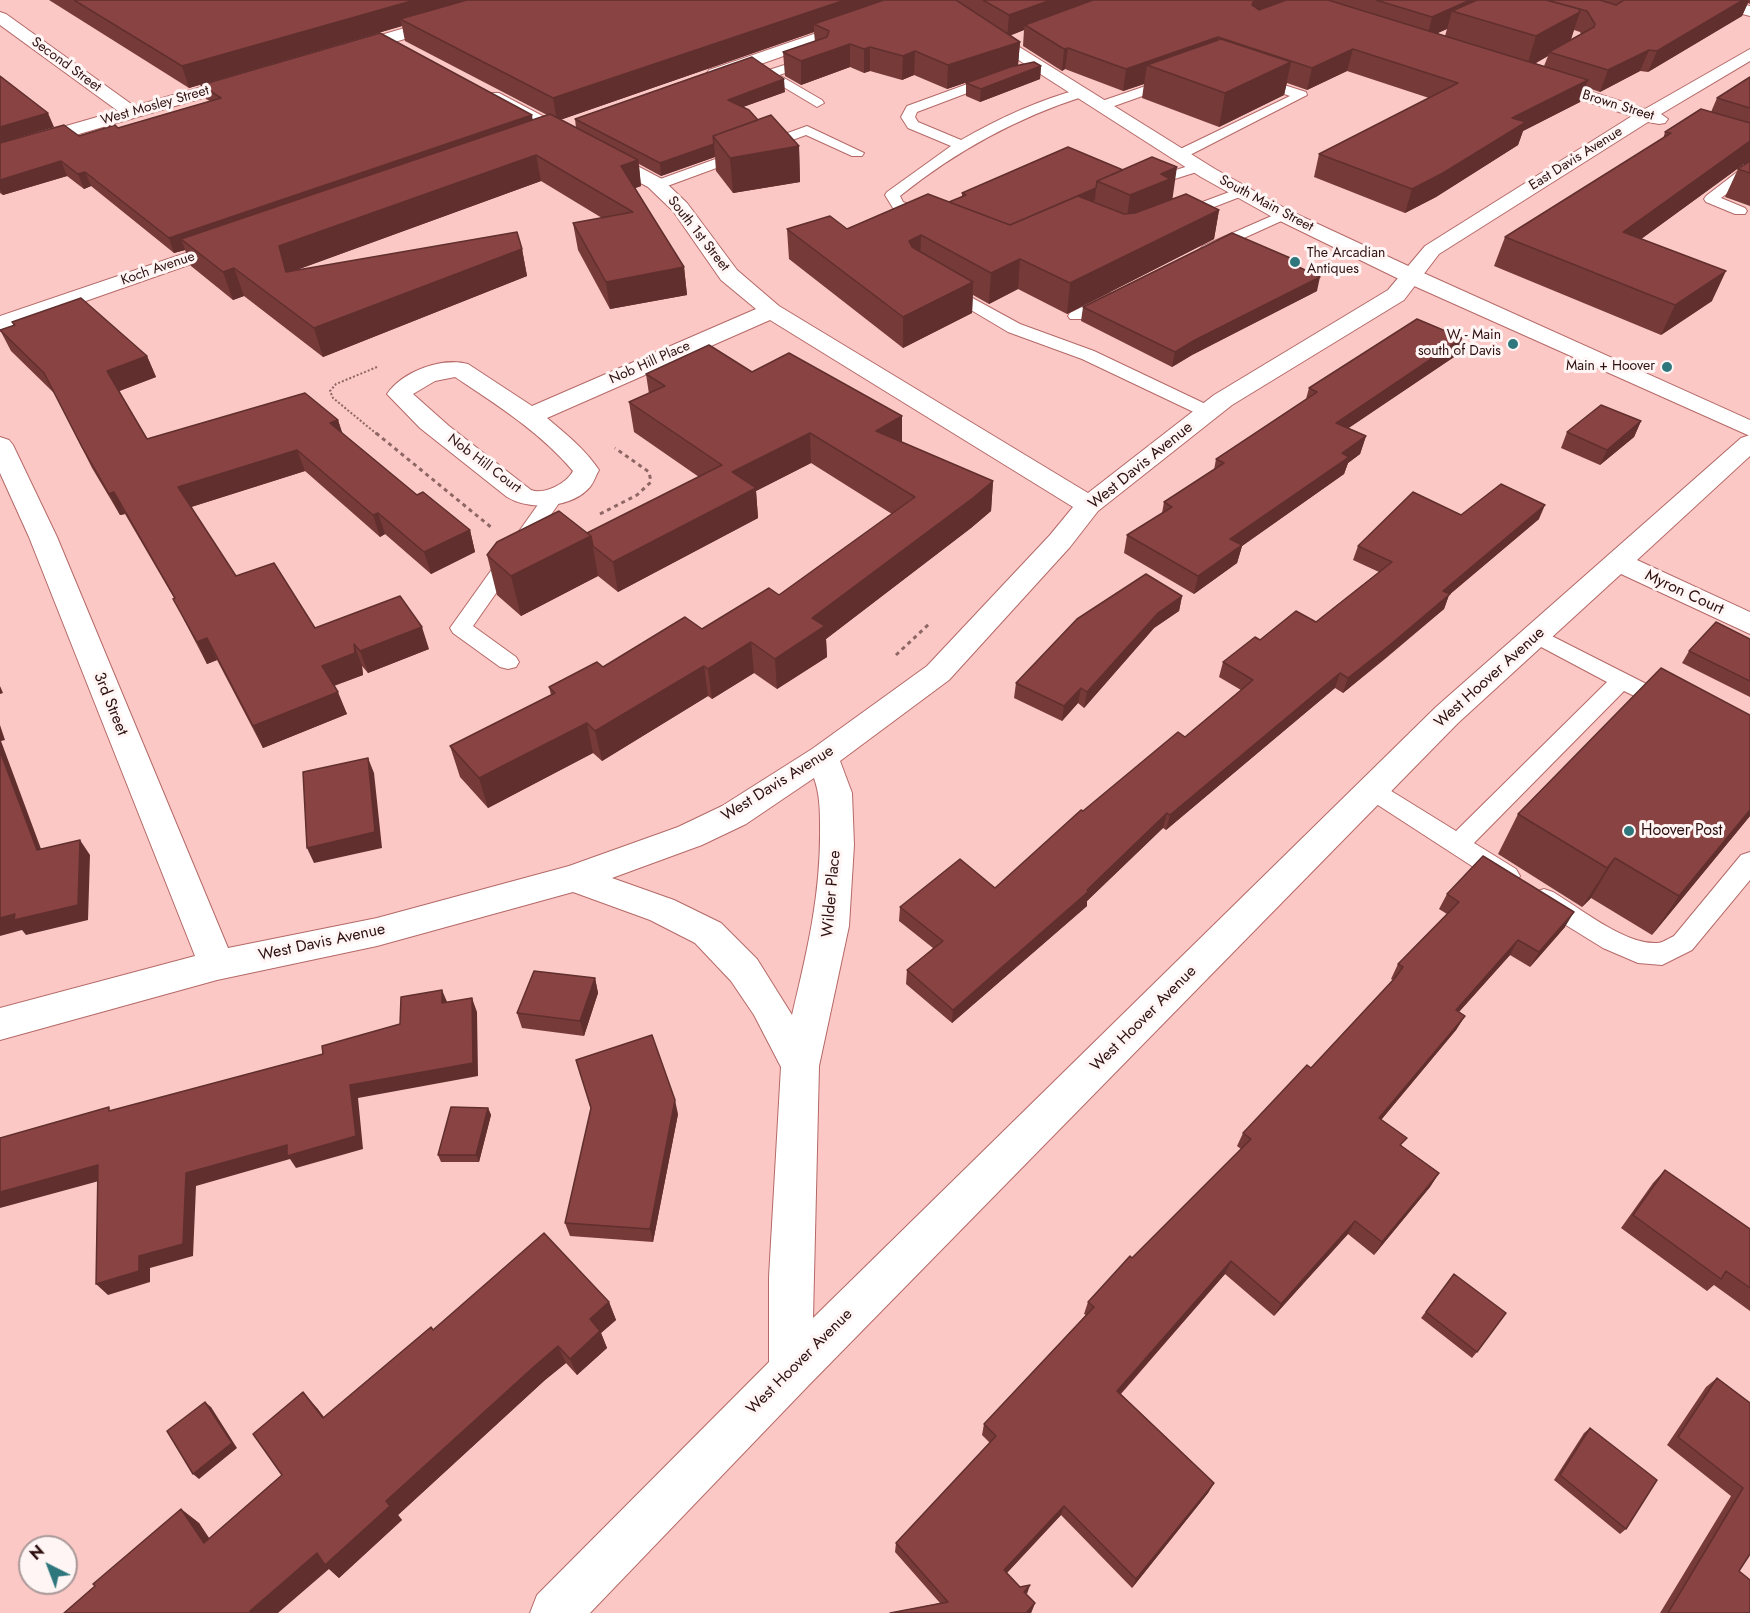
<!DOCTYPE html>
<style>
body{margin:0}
#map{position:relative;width:1750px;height:1613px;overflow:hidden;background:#fbc8c5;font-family:Jost,sans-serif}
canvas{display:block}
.north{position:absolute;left:18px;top:1535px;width:60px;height:60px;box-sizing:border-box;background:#fef5f4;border:2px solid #aa9998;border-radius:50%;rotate:318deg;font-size:16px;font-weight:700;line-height:24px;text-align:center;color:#2d100f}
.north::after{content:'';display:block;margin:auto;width:21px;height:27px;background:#2e777d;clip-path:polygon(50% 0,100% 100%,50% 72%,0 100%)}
</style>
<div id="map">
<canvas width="1750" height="1613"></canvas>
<div class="north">N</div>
</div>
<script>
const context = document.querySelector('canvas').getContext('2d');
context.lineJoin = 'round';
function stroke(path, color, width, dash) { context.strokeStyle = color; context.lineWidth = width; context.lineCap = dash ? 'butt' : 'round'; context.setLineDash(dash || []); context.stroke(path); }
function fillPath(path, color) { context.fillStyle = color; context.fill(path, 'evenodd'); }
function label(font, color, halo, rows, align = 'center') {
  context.font = font + ' Jost,sans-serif'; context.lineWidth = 6; context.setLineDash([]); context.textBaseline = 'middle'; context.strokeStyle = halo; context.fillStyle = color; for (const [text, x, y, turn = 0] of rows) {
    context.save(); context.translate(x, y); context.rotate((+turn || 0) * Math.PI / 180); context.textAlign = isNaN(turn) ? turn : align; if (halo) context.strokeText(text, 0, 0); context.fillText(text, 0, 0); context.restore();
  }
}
const lane = new Path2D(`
 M815 55 821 59 819 62 779 75 822 100 824 103 817 107 755 70 761 66 769 70Z
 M995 74 999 75 1001 78 999 81 917 112 915 117 918 122 961 140C998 119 1038 100 1080 89L1086 93 1085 96C1016 118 956 151 900 196L903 202 935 214 937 217 935 220H925L893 208 885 195 887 192 951 146 908 128 901 117 907 106Z
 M1256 76 1306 92 1307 95 1184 158H1174L1172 155 1174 152 1290 96 1252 83 1250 80 1252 77Z
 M1172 77 1176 78 1178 81 1176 84 1106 109H1096L1094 106 1096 103Z
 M807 126 864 153 862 156H852L806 135 662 188H652L650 185 652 182Z
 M1198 163 1205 167 1203 170 1146 188 1139 184 1141 181Z
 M1750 165V176L1721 198 1745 208 1747 211 1745 214H1735L1706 202 1704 199 1706 196 1745 166Z
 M1240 188 1245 189 1247 192 1245 195 1183 219H1173L1171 216 1173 213Z
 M1283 211 1288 212 1290 215 1288 218 1213 252 1208 254 1200 249 1203 246Z
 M945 283 1020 324 1094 351 1214 408 1217 412 1214 416H1202L1082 359 1008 332 939 291 937 288Z
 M1110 293 1118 298 1116 301 1082 319H1070L1068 316 1070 313Z
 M554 490 561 492 564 496 473 626 516 657 519 662 516 667 508 669 500 667 453 633 450 628 547 492Z
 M1536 628 1676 699 1679 704 1676 709 1668 712 1624 691 1474 843 1516 869 1520 876 1516 883 1507 886 1498 883 1364 796 1360 790 1364 784 1372 781 1380 784 1456 831 1607 682 1528 640 1525 635 1528 630Z
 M1750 852V880L1692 950 1662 965 1638 963 1603 948 1535 906 1531 899 1535 892 1544 889 1553 892C1580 908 1625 945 1657 943 1663 943 1669 938 1674 936L1741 855Z`);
const street = new Path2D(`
 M500 0H525L523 3 352 55 346 56 338 51 340 47Z
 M913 0H936L934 3 721 78H709L706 74 709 70Z
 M1699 0H1726L1750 6V16L1701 3Z
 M0 12 6 14 134 106 248 74 254 75 257 79 254 83 0 157V145L118 111 0 25Z
 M1750 49V61L1661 114 1668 119 1665 123 1659 124 1648 122 1439 254 1404 300 1232 405 1098 511 1070 547 949 680 840 761 852 793 854 845 849 926 819 1066 813 1318 1436 707 1741 438 1750 435V456L1637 560 1750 612V634L1621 574 1458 723 807 1387 590 1613H530L537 1595 769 1362V1277L781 1067 754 1015 731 981 695 943 650 920 573 892 377 946 217 980 0 1040V1008L195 956 29 537 0 473V437L9 440 13 445 57 537 228 948 377 918 569 866 678 827 722 806 812 749 927 666 1050 535 1073 507 770 320 547 418C566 434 585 449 599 470 596 475 594 482 590 487 572 508 530 511 507 497L420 428 387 394C403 371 442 357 468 364L532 406 756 309 721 280 673 211 648 187 487 101 484 97 487 93H499L662 179 687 203 737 270 779 306 1088 493 1214 395 1388 290 1425 246 1632 116 1533 85 1530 81 1533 77H1545L1645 109ZM455 377C497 405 540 432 573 471 567 483 545 495 531 490L449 426 413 394 435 381ZM814 778C820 795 820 811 820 828 821 894 807 952 792 1015L757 959 721 923 674 900 612 878 702 845 746 824Z
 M230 238 237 240 240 244 237 248 0 331V316Z`);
const secondary = new Path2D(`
 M925 0H944L1215 169 1290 211 1419 271 1750 420V436L1403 281 1276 219 1201 177Z`);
stroke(lane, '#b46967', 2);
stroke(street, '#b46967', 2);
stroke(secondary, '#b46967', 2);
stroke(new Path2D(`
 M377 367 336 384 330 391 333 398 378 435`), '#8e6765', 2, [2, 2]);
stroke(new Path2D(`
 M376 433 492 528
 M600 514 637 495 651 482 649 472 615 448
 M896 655 930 623`), '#8e6765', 3, [4, 4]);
fillPath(lane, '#fff');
fillPath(street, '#fff');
fillPath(secondary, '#fff');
fillPath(new Path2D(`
 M49 0H1750V4L1748 3 1742 16 1648 72 1640 71 1600 92 1585 87 1580 102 1523 131 1518 145 1436 197 1405 213 1314 177 1319 154 1429 98 1347 71 1307 90 1287 83 1284 95 1219 127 1142 98 1144 84 1123 91 1065 69 1062 71 1023 46 1024 30 1010 35 1020 42 1018 65 1041 66 1040 79 980 102 966 96V83L982 77 947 89 914 75 902 80 870 71 864 73 850 67 801 85 785 76 783 52 815 42 814 32 560 120 576 128 575 119 785 92 743 107 758 120 799 146 800 182 733 193 716 171 715 157 661 176 639 164 641 186 635 188 684 267 687 295 610 309 578 250 573 223 602 218 541 181 294 271 522 249 527 276 323 357 244 296 233 300 191 266 185 250 174 253 91 186 84 189 67 176 3 195 0 193V76L54 127 11 139 79 136 118 128 210 101 206 99 201 85 533 120 547 115 405 41 402 26 189 88ZM1447 29 1445 36 1437 33ZM1574 30 1580 32 1581 34 1571 40ZM1548 56 1544 66 1535 63Z
 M1750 77V206L1725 197 1738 169 1745 164H1744L1641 239 1712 301 1661 335 1494 266 1505 237 1663 139 1665 132 1711 112 1717 98Z
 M1068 147 1172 199 1219 210 1214 239 1067 314 1018 289 989 304 973 295 972 313 903 348 789 259 787 229H847L949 202 962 197V193Z
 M1294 265 1317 291 1192 355 1172 367 1081 321 1083 307Z
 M12 322 147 356 156 377 119 391 147 439 338 420 342 433 417 495 470 530 475 552 431 574 385 534 380 537 305 471 191 507 236 576 315 628 429 649 368 673 362 666 363 675 334 686 347 714 263 748 217 660 207 664 184 620 174 598 125 514 120 515 92 468 55 394 11 351 0 330 14 326Z
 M1462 338 1457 355 1348 428 1366 436 1360 454 1348 463 1344 474 1242 546 1237 563 1194 594 1124 553 1127 535 1162 513 1164 502 1214 470 1216 459 1306 399 1309 388Z
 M752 372 902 442 993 481 991 511 971 528 826 639 827 657 777 689 754 673 712 699 708 696 602 761 593 753 488 808 460 777 450 746 551 695 549 687 702 629 779 595 892 514 811 463 756 491 758 518 618 592 598 576 521 616 497 595 487 555 587 533 699 477 634 432 629 402 649 394 646 374Z
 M1641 421 1634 437 1600 465 1561 448 1567 432Z
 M1461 515 1539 519 1449 595 1444 609 1385 659 1343 693 1335 688 1166 830 1163 828 1087 901V906L952 1023 906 984 907 970 933 948 899 921 900 907 995 888 1083 811 1185 737 1241 690 1219 677 1223 662 1260 640 1316 622 1379 572 1353 560 1358 546Z
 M1182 596 1179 611 1154 628 1084 708 1078 703 1062 721 1014 698 1016 683Z
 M1750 639V697L1682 663 1689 651Z
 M1750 715V816L1652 935 1591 898 1582 907 1498 854 1518 814Z
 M1447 894 1565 927 1530 967 1510 955 1459 1012 1465 1016 1456 1030 1381 1120 1402 1146 1439 1173 1430 1187 1374 1255 1348 1234 1274 1316 1225 1274 1121 1394 1214 1483 1208 1493 1132 1588 1061 1515 1007 1573 1035 1603 1031 1613H890L940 1603 895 1552 896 1543 990 1443 982 1435 984 1424 1086 1315 1084 1314 1088 1302 1241 1149 1237 1146 1243 1133 1311 1068 1393 980 1391 979 1398 964 1447 914 1439 909Z
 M595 978 598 993 584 1036 522 1028 517 1013Z
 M488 1108 491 1115 479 1162H441L438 1155Z
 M678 1114 653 1242 570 1236 565 1223Z
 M1665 1170 1750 1229V1311L1714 1285 1707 1291 1621 1228 1653 1183Z
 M1454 1274 1477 1352 1472 1358 1421 1318Z
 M609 1302 616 1320 601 1333 607 1348 577 1375 566 1363 545 1380 398 1515 402 1520 339 1578 329 1569 95 1586 181 1509 199 1523 209 1539 282 1475 317 1408 324 1418 433 1330Z
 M1717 1378 1750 1403 1739 1571 1750 1613H1660L1731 1496 1667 1445 1706 1387Z
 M1590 1428 1626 1529 1620 1534 1554 1480 1584 1433Z`), '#763a39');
fillPath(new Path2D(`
 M415 0H492L400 19 402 26 189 88 182 66Z
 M845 0H906L814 24V32L557 121 553 98Z
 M1051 0H1105L1025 25 1024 30 1007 37 1009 15Z
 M1258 0H1287L1249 23 1252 5 1253 2Z
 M1470 0H1495L1452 11 1447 29 1427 38 1432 17Z
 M1743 0H1749L1742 16 1648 72 1657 51Z
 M1580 12 1569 44 1549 52 1548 56 1526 69 1536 36Z
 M1218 37 1214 59 1147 65 1144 84 1123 91 1126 69Z
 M1020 42 1018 65 947 89 948 65Z
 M850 44V67L801 85V61Z
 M870 47V71L864 73V49Z
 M1068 48 1065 69 1062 71 1064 49Z
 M1353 49 1347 71 1307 90 1312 68Z
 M1649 50 1640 71 1600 92 1608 70Z
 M915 51 914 75 902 80 903 56Z
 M1291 62 1284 95 1219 127 1225 93Z
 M1041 66 1040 79 980 102 981 89Z
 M784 79 785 92 729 112 728 100Z
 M1588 80 1580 102 1523 131 1518 145 1436 197 1405 213 1412 189 1512 118Z
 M48 113 54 127 0 143V127Z
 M532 115 534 129 181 239 185 250 174 253 169 238Z
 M1750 141V163L1744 164 1611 261 1623 232Z
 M714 144 715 157 661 176 660 163Z
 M799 146 800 182 733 193 730 158Z
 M536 155 541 181 288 273 286 272 279 246Z
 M638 160 641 186 625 192 621 166Z
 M61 161 67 176 3 195 0 189V180Z
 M1177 167 1172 202 1125 231 1130 195 1161 174Z
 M85 172 91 186 84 189 78 174Z
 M1096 188 1095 200 1009 240 1010 227Z
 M1219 210 1214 239 1067 314 1070 283Z
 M921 235 920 265 909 241Z
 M522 249 527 276 323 357 314 328Z
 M1020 259 1018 289 989 304 991 273Z
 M684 267 687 295 610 309 606 282Z
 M234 268 244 296 233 300 223 272Z
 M1726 271 1712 301 1661 335 1675 305Z
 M1320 277 1317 291 1192 355 1172 367 1175 352 1195 340Z
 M973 282 972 313 903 348V317Z
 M1462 338 1457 355 1331 440 1336 423Z
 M147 356 156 377 117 392 107 371Z
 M902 416V446L876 431Z
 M338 420 345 441 330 423Z
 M1641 421 1634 437 1600 465 1607 450Z
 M810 433 811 463 756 491 758 518 618 592 613 562 732 472Z
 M1366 436 1360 454 1348 463 1344 474 1242 546 1237 563 1194 594 1198 576 1230 539 1342 453Z
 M297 450 305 471 188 508 178 487Z
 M993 481 991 511 971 528 826 639 827 657 777 689 775 659 812 618Z
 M114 492 125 514 120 515 109 494Z
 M1545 505 1539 519 1449 595 1444 609 1343 693 1348 678 1443 591Z
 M378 513 385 534 380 537 373 515Z
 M470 530 475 552 431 574 424 552Z
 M591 536 598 576 521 616 511 576Z
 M1182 596 1179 611 1154 628 1084 708 1087 692 1158 613Z
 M422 627 429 649 368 673 360 651Z
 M207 638 217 660 207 664 197 642Z
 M751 642 754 673 712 699 708 669Z
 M354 644 362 666 363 675 330 687 322 666Z
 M704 666 708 696 602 761 595 731Z
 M1340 673 1335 688 1166 830 1170 815Z
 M0 686 3 693 0 694Z
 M1081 688 1078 703 1062 721 1064 706Z
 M338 692 347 714 263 748 253 726Z
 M587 723 593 753 488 808 479 778Z
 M0 725 5 740 1 741 47 865 37 850 0 751Z
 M368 758 374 773 382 848 314 863 307 848Z
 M1750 810V816L1652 935 1679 896Z
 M1167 813 1163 828 1087 901V906L952 1023 953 1010 1087 890Z
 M80 840 90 855 88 920 26 935 22 930 0 936V918Z
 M1615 858 1591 898 1582 907 1607 868Z
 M1574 912 1565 927 1530 967 1539 952Z
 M1518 940 1510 955 1448 1024 1456 1010Z
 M595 978 598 993 584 1036 580 1021Z
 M442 990 448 1004 442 1003Z
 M472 998 477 1012 478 1076 358 1098 363 1149 296 1168 290 1159 196 1186 193 1256 150 1268V1282L108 1295 96 1284 139 1256 186 1173 350 1085Z
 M1465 1016 1456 1030 1371 1132 1379 1118Z
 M675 1100 678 1114 653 1242 650 1229Z
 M488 1108 491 1115 479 1162 476 1155Z
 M98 1165 110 1178 0 1208V1192Z
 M1439 1173 1430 1187 1374 1255 1382 1242Z
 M1355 1221 1348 1234 1274 1316 1281 1304Z
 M1231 1261 1225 1274 1113 1402 1117 1391Z
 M609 1302 616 1320 601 1333 607 1348 577 1375 570 1359 590 1319Z
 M558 1346 566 1363 545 1380 398 1515 402 1520 339 1578 329 1569 278 1613H251L250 1611 317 1553 386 1501 537 1364Z
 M303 1392 317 1408 337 1434 323 1418Z
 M205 1402 211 1407 237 1448 199 1479 193 1474Z
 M1214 1483 1208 1493 1132 1588 1136 1579Z
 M1064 1506 1061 1515 1001 1579 1004 1570Z
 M181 1509 199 1523 222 1557 204 1543Z
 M1030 1585 1027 1594 1024 1592Z
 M1035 1603 1031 1613H1026Z`), '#602f2e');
const building = new Path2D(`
 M74 0H415L182 66Z
 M467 0H845L553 98 400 19Z
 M884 0H956L1020 42 948 65 915 51 903 56 870 47 864 49 850 44 801 61 783 52 827 37 829 31 814 24Z
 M983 0H1051L1009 15Z
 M1093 0H1258L1253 2 1252 5 1259 10 1286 0H1328L1588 80 1512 118 1526 122 1443 173 1412 189 1319 154 1458 83 1353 49 1312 68 1218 37 1126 69 1068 48 1064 49 1025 25Z
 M1376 0H1470L1432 17Z
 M1477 0H1546L1579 9 1580 12 1536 36 1452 11Z
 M1547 0H1600L1616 5 1624 0H1743L1657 51 1649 50 1608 70 1549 52 1594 27 1595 24 1587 11Z
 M380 33 532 115 169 238 85 172 78 174 61 161 0 180V143L64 125 79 136 115 125 118 128 221 98 201 85Z
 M1221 39 1291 62 1225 93 1147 65Z
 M752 57 784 79 728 100 749 110 758 120 713 136 714 144 660 163 575 119Z
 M1034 62 1041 66 981 89 966 83 1010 67Z
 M0 76 48 113 0 127Z
 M1750 77V108L1717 98Z
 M1701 109 1750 123V141L1623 232 1726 271 1675 305 1505 237 1671 133 1665 132Z
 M550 114 638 160 621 166 684 267 606 282 573 223 633 212 536 155 279 246 286 272 517 232 522 249 314 328 234 268 223 272 181 239Z
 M771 115 799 146 730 158 713 136Z
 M1068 147 1123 170 1097 181 1096 188 1010 225 949 202 966 195 962 193Z
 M1152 157 1177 167 1161 174 1170 179 1130 195 1097 181Z
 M1750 161V173L1738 169Z
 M928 194 1010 225 1078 196 1124 214 1135 213 1186 194 1219 210 1070 283 1020 259 991 273 921 235 909 241 912 247 973 282 903 317 787 229 830 216 847 229Z
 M1232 233 1295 260 1290 263 1320 277 1195 340 1175 352 1083 307Z
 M81 298 147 356 107 371 147 439 305 393 338 420 330 423 417 495 423 492 470 530 424 552 378 513 373 515 297 450 178 487 236 576 274 563 315 628 400 596 422 627 360 651 354 644 355 653 322 666 338 692 253 726 207 638 197 642 173 599 175 598 114 492 109 494 82 447 44 373 0 330 15 325 12 322Z
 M1417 319 1462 338 1336 423 1366 436 1342 453 1349 457 1230 539 1242 545 1198 576 1127 535 1172 507 1164 502 1224 463 1216 459 1317 392 1309 388Z
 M709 345 752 372 789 353 902 416 876 431 993 481 973 498 812 618 825 626 775 659 751 642 708 669 704 666 595 731 587 723 479 778 450 746 555 693 549 687 597 662 603 667 685 617 702 629 769 588 779 595 915 497 810 433 732 472 756 488 613 562 593 546 591 536 587 533 722 465 629 402 665 386 646 374Z
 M1601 405 1641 421 1607 450 1567 432Z
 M1501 484 1545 505 1443 591 1450 594 1391 644 1348 678 1340 673 1170 815 1167 813 1087 890 1089 891 953 1010 907 970 943 941 900 907 960 859 995 888 1081 810 1083 811 1178 732 1185 737 1253 680 1223 662 1255 637 1260 640 1296 611 1316 622 1392 562 1358 546 1413 492 1461 515Z
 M559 511 591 536 511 576 487 555 497 542Z
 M1146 574 1182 596 1158 613 1087 692 1081 688 1064 706 1016 683 1077 619Z
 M1716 622 1750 639V681L1689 651Z
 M1661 668 1750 715V810L1679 896 1615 858 1607 868 1518 814Z
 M0 751 37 850 80 840 78 905 14 920 15 914 0 918Z
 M368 758 375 832 307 848 303 772Z
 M1483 856 1574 912 1539 952 1518 940 1456 1010 1465 1016 1379 1118 1407 1138 1400 1145 1439 1173 1382 1242 1355 1221 1281 1304 1231 1261 1117 1391 1214 1483 1136 1579 1064 1506 1004 1570 1020 1587 1030 1585 1024 1592 1035 1603 1026 1613H890L948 1602 896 1543 996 1436 984 1424 1094 1307 1088 1302 1130 1256 1132 1258 1251 1139 1243 1133 1307 1065 1311 1068 1394 979 1403 967 1398 964 1459 902 1447 894Z
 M534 971 595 978 580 1021 517 1013Z
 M442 990V1003L472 998 473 1063 350 1085 356 1136 287 1156V1145L186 1173 183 1244 139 1256V1271L96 1284 98 1165 0 1192V1138L109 1107V1111L323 1054 322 1046 400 1024 401 997Z
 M652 1035 675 1100 650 1229 565 1223 591 1108 576 1060Z
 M451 1107 488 1108 476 1155H438Z
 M1665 1170 1750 1229V1288L1726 1271 1721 1279 1633 1215Z
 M544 1233 609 1302 590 1319 600 1331 570 1359 558 1346 537 1364 386 1501 390 1506 325 1565 317 1553 250 1611 251 1613H64L95 1586 93 1584 181 1509 204 1543 282 1475 253 1434 303 1392 323 1418 431 1327 433 1330Z
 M1454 1274 1506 1313 1477 1352 1426 1312Z
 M1717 1378 1750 1403V1554L1739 1571 1750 1580V1613H1668L1743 1488 1678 1437Z
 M205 1402 232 1443 193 1474 167 1431Z
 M1590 1428 1657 1480 1626 1529 1560 1475Z`);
fillPath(building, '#894342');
stroke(building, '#602f2e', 1.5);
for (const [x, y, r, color] of [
 [1295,262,6,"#2e777d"],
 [1513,344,6,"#2e777d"],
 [1667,367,6,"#2e777d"],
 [1629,831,6,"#2e777d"]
]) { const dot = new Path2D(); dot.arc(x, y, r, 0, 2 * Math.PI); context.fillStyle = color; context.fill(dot); stroke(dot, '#fef5f4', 2); }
label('14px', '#2d100f', '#fef5f4', [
 ["Second Street",66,65,36],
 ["West Mosley Street",155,106,-16],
 ["Brown Street",1618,106,17],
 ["East Davis Avenue",1576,159,-32],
 ["South Main Street",1266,204,28],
 ["South 1st Street",698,234,52],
 ["Koch Avenue",158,269,-19],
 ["Nob Hill Place",650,363,-24],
 ["Nob Hill Court",484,464,37]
]);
label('14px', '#2d100f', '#fef5f4', [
 ["The Arcadian",1307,254,"left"],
 ["Antiques",1307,270,"left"],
 ["W - Main",1501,336],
 ["south of Davis",1501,352],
 ["Main + Hoover",1655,367]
], 'right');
label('16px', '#2d100f', '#fef5f4', [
 ["West Davis Avenue",1141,466,-39],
 ["Myron Court",1684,593,25],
 ["West Hoover Avenue",1490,678,-42],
 ["3rd Street",110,704,68],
 ["West Davis Avenue",778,784,-32],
 ["Wilder Place",832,894,-85],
 ["West Davis Avenue",322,943,-12],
 ["West Hoover Avenue",1144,1019,-45],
 ["West Hoover Avenue",800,1362,-45]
]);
label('16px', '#2d100f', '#fef5f4', [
 ["Hoover Post",1641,831]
], 'left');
</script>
